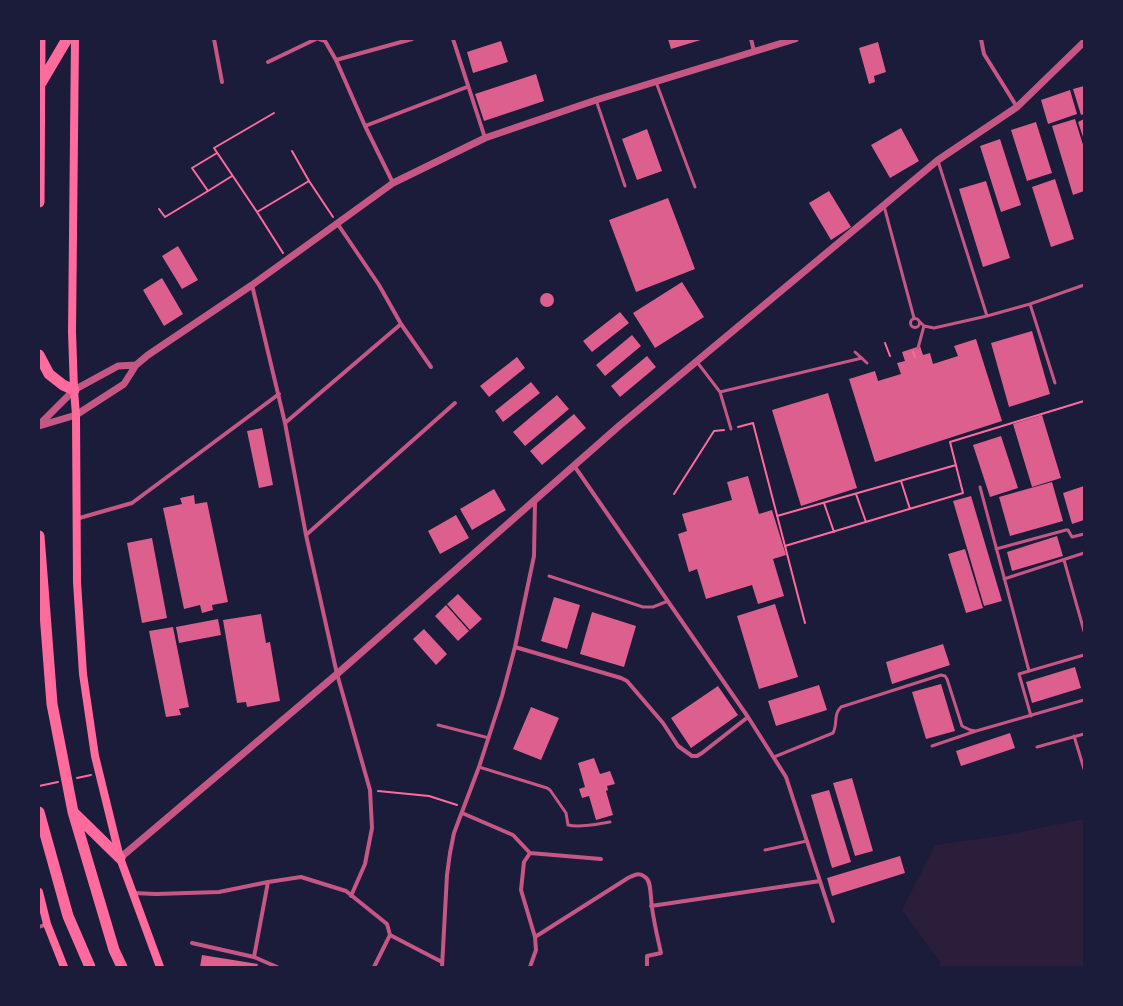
<!DOCTYPE html>
<style>
body{margin:0}
#map{position:relative;width:1123px;height:1006px;overflow:hidden;background:#1b1b3a;font-family:Bitter,serif}
canvas{display:block}
.frame{position:absolute;inset:0;border:40px solid #1b1b3a;pointer-events:none}
</style>
<div id="map">
<canvas width="1123" height="1006"></canvas>
<div class="frame"></div>
</div>
<script>
const context = document.querySelector('canvas').getContext('2d');
context.lineJoin = 'round';
function fillPath(path, color) { context.fillStyle = color; context.fill(path, 'evenodd'); }
function stroke(path, color, width, dash) { context.strokeStyle = color; context.lineWidth = width; context.lineCap = dash ? 'butt' : 'round'; context.setLineDash(dash || []); context.stroke(path); }
fillPath(new Path2D(`
 M1084 819V967H939L941 963 902 910 935 845 1006 835Z`), '#2a1e3b');
fillPath(new Path2D(`
 M668 39H704L671 49Z
 M501 41 508 62 473 73 467 52Z
 M878 42 886 72 874 76 875 82 869 84 859 48Z
 M536 74 544 101 484 121 475 94Z
 M1084 86V114L1081 115 1073 89Z
 M1070 90 1077 114 1048 124 1041 100Z
 M1075 119 1084 148V191L1073 195 1052 126Z
 M1084 119V140L1078 122Z
 M1036 122 1052 173 1027 181 1011 130Z
 M901 128 919 161 890 178 871 145Z
 M647 129 662 171 637 180 622 139Z
 M1000 139 1021 205 1001 212 980 146Z
 M1055 179 1074 239 1051 247 1032 187Z
 M986 181 1010 258 983 267 959 189Z
 M829 191 851 227 831 240 809 203Z
 M668 198 695 269 636 292 609 220Z
 M178 246 198 280 182 289 162 256Z
 M162 278 183 314 164 326 143 290Z
 M682 282 704 317 655 348 633 313Z
 M540 300a7 7 0 1 1 14 0a7 7 0 1 1-14 0Z
 M620 312 629 323 592 352 583 341Z
 M1032 331 1050 394 1009 407 991 343Z
 M632 335 641 346 605 376 596 365Z
 M976 339 1002 421 875 462 849 379 875 371 878 381 901 374 897 363 905 361 902 352 920 346 923 355 930 353 933 364 958 356 954 346Z
 M647 356 656 367 620 397 611 386Z
 M517 357 525 368 489 397 480 386Z
 M531 382 540 393 503 422 495 411Z
 M828 393 857 488 801 506 772 410Z
 M557 395 569 409 525 446 513 432Z
 M574 414 586 428 542 465 530 451Z
 M1042 415 1061 478 1032 487 1013 424Z
 M262 428 273 485 259 488 247 431Z
 M1001 436 1018 488 990 497 973 445Z
 M748 476 759 514 772 510 786 555 773 559 784 596 758 604 752 585 706 599 697 569 689 572 678 534 687 531 682 514 732 500 727 482Z
 M1052 482 1063 521 1010 536 999 497Z
 M1084 486V520L1072 524 1063 493Z
 M494 489 506 510 472 530 460 509Z
 M194 495 195 504 207 502 228 602 212 605 213 610 202 613 200 605 184 609 163 508 182 504 180 498Z
 M971 496 1002 601 984 606 953 501Z
 M456 515 469 538 440 554 428 531Z
 M1057 536 1063 556 1012 571 1007 552Z
 M152 538 167 618 142 623 127 543Z
 M965 549 983 608 966 613 948 554Z
 M458 594 482 619 470 630 447 604Z
 M554 597 580 605 567 649 541 641Z
 M775 604 798 677 759 689 737 616Z
 M446 605 469 631 458 641 435 616Z
 M592 612 636 626 624 667 580 654Z
 M261 614 266 643 270 642 280 701 247 707 246 702 237 703 223 620Z
 M218 619 221 635 179 643 176 627Z
 M173 627 189 707 179 709 181 715 166 717 149 631Z
 M424 629 447 654 436 665 413 639Z
 M943 644 950 665 892 684 886 662Z
 M1075 667 1081 688 1032 703 1026 682Z
 M941 684 955 731 926 739 912 692Z
 M819 685 827 710 776 726 768 701Z
 M718 686 738 715 691 748 671 718Z
 M531 707 559 718 541 760 513 749Z
 M1010 733 1015 748 961 766 956 751Z
 M594 758 600 774 610 771 615 784 607 786 608 790 606 791 613 815 596 820 589 796 582 798 579 789 585 787 578 763Z
 M852 778 873 851 855 856 833 783Z
 M829 790 851 862 832 868 811 795Z
 M900 856 905 873 832 896 827 878Z
 M202 955 258 964 257 967H200Z`), '#dd5f8e');
stroke(new Path2D(`
 M292 151 309 181
 M217 153 192 168 208 191 232 176
 M159 209 165 217 208 191
 M257 212 214 148 274 113
 M283 253 257 212 309 181 333 217
 M885 343 890 356
 M913 352 915 357
 M738 427 753 423 805 623
 M901 481 910 509
 M674 494 714 431 724 430
 M856 494 866 522
 M824 503 834 532
 M777 516 956 465
 M785 546 963 493 950 442 1084 401
 M77 778 91 775
 M39 786 58 782
 M378 791 429 796 457 805`), '#ff6b9d', 2);
stroke(new Path2D(`
 M656 82 695 187
 M596 100 625 186
 M938 161 987 316
 M884 206 914 318
 M1030 304 1055 383
 M910.5 323a4.5 4.5 0 1 1 9 0a4.5 4.5 0 1 1-9 0Z
 M919 321 924 326 934 328 987 316 1030 304 1084 285
 M918 348 924 326
 M855 352 867 363
 M697 362 720 392 731 429
 M720 392 862 358
 M980 487 1029 671
 M996 549 1066 530H1068L1072 537 1084 534
 M1064 560 1084 631
 M549 576 643 607H653L668 601
 M1004 579 1084 553
 M1031 716 1019 674 1084 655
 M438 725 489 738
 M1074 736 1084 769
 M932 746 976 731 1084 700
 M1037 747 1084 734
 M774 757 833 733C838 723 833 715 841 707L941 675 945 676 947 679 962 726 970 730 976 731
 M479 767 547 788 550 790 566 813 568 825C581 828 597 824 610 822
 M765 850 807 841`), '#c65784', 3);
stroke(new Path2D(`
 M214 39 222 82
 M319 39 325 41 336 60 365 126 393 183
 M453 39 485 138
 M751 39 754 51
 M981 39 984 54 1017 107
 M336 60 412 39
 M268 62 316 39
 M365 126 467 87
 M337 223 379 285 401 324 431 367
 M252 285 285 423 306 535 337 674 370 790 372 828 365 864 351 896
 M285 423 401 324
 M575 467 748 717 786 777 833 921
 M76 519 132 503 279 394
 M306 535 455 403
 M515 647 621 678 627 681 663 723 678 746 692 756H697L702 753 748 717
 M462 813 513 835 530 853 524 862 521 890 535 937 536 950 530 967
 M530 853 601 859
 M133 893 156 894 219 892 268 882 301 877 346 891 387 924 390 935 442 962
 M651 906 820 881
 M39 927 47 924
 M535 937 628 878C634 875 639 872 645 877 651 881 650 891 651 897 652 916 657 934 661 953L647 956V967
 M192 943 254 957 277 967
 M254 957 268 882
 M374 967 390 935
 M442 967 447 875 450 853 454 833 479 767 502 696 515 647 534 556 535 501`), '#c65784', 4);
stroke(new Path2D(`
 M39 425 74 390 118 366 136 365
 M39 426 76 415 124 384 136 365 148 355 252 285 393 183 485 138 596 100 795 39
 M120 858 337 674 619 426 938 160 1017 107 1084 42`), '#c65784', 7);
stroke(new Path2D(`
 M75 39 72 332 74 390 76 415 77 582 83 674 95 756 120 858 160 967
 M39 892 47 924 64 967`), '#ff6b9d', 8);
stroke(new Path2D(`
 M41 83 67 39
 M39 202 40 39
 M39 355 49 374 63 385 74 390
 M39 536 52 704 73 812 114 950 122 967
 M39 812 68 916 90 967
 M73 812 120 858`), '#ff6b9d', 11);
</script>
